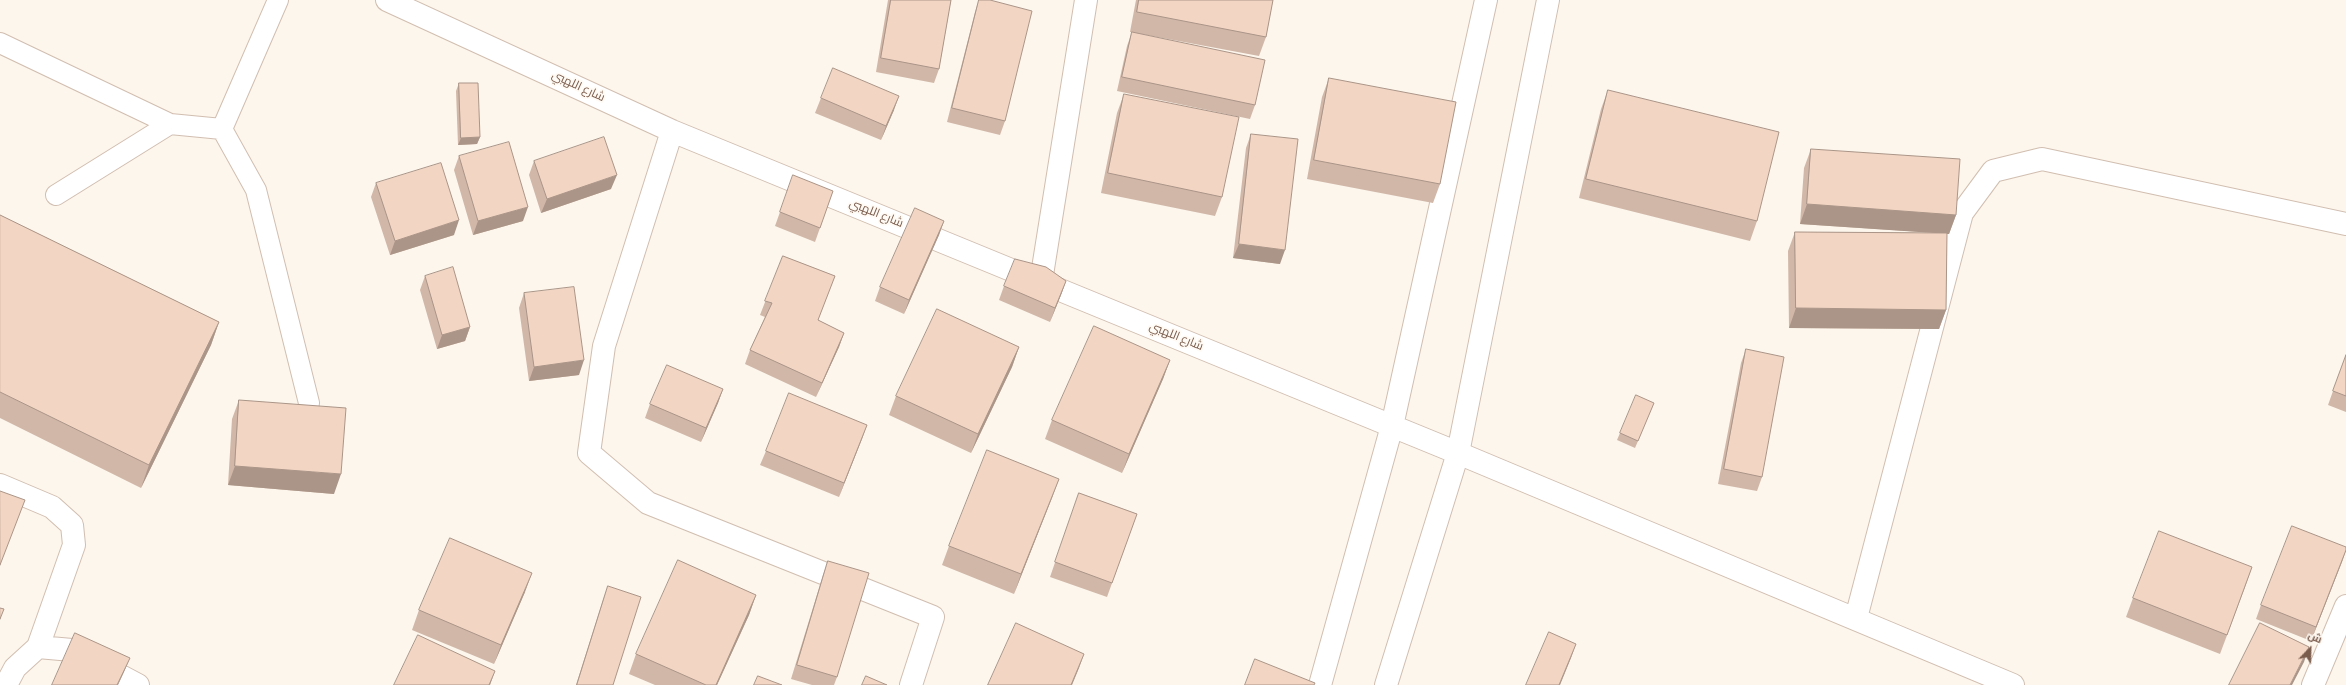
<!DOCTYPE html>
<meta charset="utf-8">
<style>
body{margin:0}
#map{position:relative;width:2346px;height:685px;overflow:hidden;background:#fdf6ec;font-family:"Source Sans 3",Cairo,sans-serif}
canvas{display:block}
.north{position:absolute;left:2290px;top:629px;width:40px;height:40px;-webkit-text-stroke:3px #fffaf3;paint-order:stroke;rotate:23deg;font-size:11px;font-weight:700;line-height:16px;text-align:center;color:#7a5c4d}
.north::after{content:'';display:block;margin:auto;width:14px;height:18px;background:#7a5c4d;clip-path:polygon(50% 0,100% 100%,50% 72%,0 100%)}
</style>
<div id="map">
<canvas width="2346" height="685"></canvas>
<div class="north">ش</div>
</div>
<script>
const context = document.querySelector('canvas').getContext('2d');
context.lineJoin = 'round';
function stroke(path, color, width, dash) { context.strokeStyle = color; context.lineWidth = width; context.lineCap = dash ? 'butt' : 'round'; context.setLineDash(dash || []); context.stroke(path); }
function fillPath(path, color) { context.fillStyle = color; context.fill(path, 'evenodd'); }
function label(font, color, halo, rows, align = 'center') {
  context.font = font + ' "Source Sans 3",Cairo,sans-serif'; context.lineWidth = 3.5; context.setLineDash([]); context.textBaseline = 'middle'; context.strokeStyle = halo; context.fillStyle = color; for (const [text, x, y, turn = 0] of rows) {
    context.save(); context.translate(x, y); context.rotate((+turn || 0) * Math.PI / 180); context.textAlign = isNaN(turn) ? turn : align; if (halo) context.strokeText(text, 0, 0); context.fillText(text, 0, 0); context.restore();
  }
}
const service = new Path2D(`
 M0 43 170 124
 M222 129 256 190 309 403
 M56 195 170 124 222 129 278 0`);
const minor = new Path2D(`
 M387 0 672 131 1392 426
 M672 131 604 346 589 453 648 503 933 617 911 685
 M1041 281 1086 0
 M1458 453 2013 685
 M0 485 52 507 72 525 74 545 38 647 15 668 6 685
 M1856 618 1962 213 1993 171 2042 159 2346 224
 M38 647 72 650 138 685
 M2313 685 2346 606`);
const tertiary = new Path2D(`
 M1392 426 1458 453
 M1320 685 1392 426 1486 0
 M1386 685 1458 453 1548 0`);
stroke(service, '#d1beb0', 22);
stroke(minor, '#d1beb0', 24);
stroke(tertiary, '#d1beb0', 24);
stroke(service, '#fff', 20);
stroke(minor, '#fff', 22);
stroke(tertiary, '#fff', 22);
fillPath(new Path2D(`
 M888 0H951L939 69 934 83 876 72Z
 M979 0 1005 121 1000 135 947 122 975 12Z
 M1136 0H1273L1266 37 1259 56 1141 34 1255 105 1250 119 1117 91 1127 46 1132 32H1130Z
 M1329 78 1440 184 1433 203 1307 179 1322 97Z
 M459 83 480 137 477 144 458 145 456 91Z
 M1608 90 1757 221 1750 241 1579 198 1601 109Z
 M1124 94 1222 197 1215 216 1101 193 1117 113Z
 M821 98 894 110 881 140 815 113Z
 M1251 134 1280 264 1233 258 1246 148Z
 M1811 149 1956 215 1949 234H1947L1946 310 1939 329 1789 328 1788 251 1795 232 1937 233 1800 224 1804 168Z
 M459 156 523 221 473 235 454 170Z
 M534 161 611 189 541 213 529 175Z
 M376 183 454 235 390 255 371 197Z
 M833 191 815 242 775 226 780 212Z
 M0 215 219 322 211 345 141 488 0 418Z
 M944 221 939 235 904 314 875 301 880 287Z
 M783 256 835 276 818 320 844 333 839 347 816 397 745 364 750 350 765 317 760 315Z
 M425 276 470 327 465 341 437 349 420 290Z
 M1066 281 1061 295 1050 322 999 300 1004 286Z
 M524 293 579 375 529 381 519 308Z
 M1019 347 1012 367 971 453 889 415 896 396Z
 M1746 349 1762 477 1757 491 1718 484 1741 363Z
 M2346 355V412L2328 405Z
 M1170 360 1163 379 1122 473 1045 439 1052 420Z
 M723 389 718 403 701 442 645 418 650 404Z
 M239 400 334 494 228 485 232 419Z
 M1654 403 1635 448 1617 440 1620 433Z
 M867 425 839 497 760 465 766 451Z
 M1059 479 1014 594 942 565 949 546Z
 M1079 493 1137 514 1107 597 1050 577Z
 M2346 550 2311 641 2256 619 2261 605Z
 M828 561 837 677 834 685H812L791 679 823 575Z
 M2252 567 2220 654 2126 617 2133 598Z
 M608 586 613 685H576L603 600Z
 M525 592 494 664 412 630 419 610Z
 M756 595 749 615 717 685H655L629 674 636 654Z`), '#d1b7a8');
fillPath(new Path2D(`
 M899 96 894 110 881 140 886 126Z
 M480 137 477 144 458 145 461 138Z
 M617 175 611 189 541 213 547 199Z
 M1807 204 1956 215 1949 234 1800 224Z
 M528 207 523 221 473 235 478 221Z
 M459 220 454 235 390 255 395 241Z
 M944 221 939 235 904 314 909 300Z
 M1239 244 1285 250 1280 264 1233 258Z
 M1066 281 1061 295 1050 322 1055 308Z
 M1796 308 1946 310 1939 329 1789 328Z
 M219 322 211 345 141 488 149 465Z
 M470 327 465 341 437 349 442 335Z
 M844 333 839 347 816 397 822 383Z
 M1019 347 1012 367 971 453 978 434Z
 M584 360 579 375 529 381 534 367Z
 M1170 360 1163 379 1122 473 1129 454Z
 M723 389 718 403 701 442 706 428Z
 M867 425 862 439 839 497 844 483Z
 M235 466 341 474 334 494 228 485Z
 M1059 479 1052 498 1014 594 1021 574Z
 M2346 550 2342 562 2311 641 2316 627Z
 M2252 567 2245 587 2220 654 2227 635Z
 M532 573 525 592 494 664 501 645Z
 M756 595 749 615 717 685H716Z
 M1576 644 1571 658 1560 685H1559Z
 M2309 647 2304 662 2292 685H2290Z
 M1084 654 1079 668 1072 685H1071Z
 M130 658 124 672 118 685H117Z
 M495 671 490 685H489Z`), '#aa9588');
const building = new Path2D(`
 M891 0H951L939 69 881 58Z
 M979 0H990L1032 11 1005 121 952 108Z
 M1139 0H1273L1266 37 1137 12Z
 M1132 32 1265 60 1255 105 1122 77Z
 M833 68 899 96 886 126 821 98Z
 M1329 78 1456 102 1440 184 1314 160Z
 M459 83H478L480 137 461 138Z
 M1608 90 1779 132 1757 221 1586 179Z
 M1124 94 1239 117 1222 197 1108 173Z
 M1251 134 1298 139 1285 250 1239 244Z
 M604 137 617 175 547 199 534 161Z
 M509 142 528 207 478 221 459 156Z
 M1811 149 1960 159 1956 215 1807 204Z
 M441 163 459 220 395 241 376 183Z
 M793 175 833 191 820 228 780 212Z
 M915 208 944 221 909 300 880 287Z
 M0 215 219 322 149 465 0 392Z
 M1795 232 1947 233 1946 310 1796 308Z
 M783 256 835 276 818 320 844 333 822 383 750 350 772 303 765 301Z
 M1015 259 1046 267 1066 281 1055 308 1004 286Z
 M453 267 470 327 442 335 425 276Z
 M574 287 584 360 534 367 524 293Z
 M937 309 1019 347 978 434 896 396Z
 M1094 326 1170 360 1129 454 1052 420Z
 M1746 349 1784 357 1762 477 1724 469Z
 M2346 355V396L2333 391Z
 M667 365 723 389 706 428 650 404Z
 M789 393 867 425 844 483 766 451Z
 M1636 395 1654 403 1638 441 1620 433Z
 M239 400 346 408 341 474 235 466Z
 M987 450 1059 479 1021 574 949 546Z
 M0 491 25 500 0 565Z
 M1079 493 1137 514 1112 583 1055 562Z
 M2292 526 2346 547V550L2316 627 2261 605Z
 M2159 531 2252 567 2227 635 2133 598Z
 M450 538 532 573 501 645 419 610Z
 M678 560 756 595 716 685H706L636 654Z
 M828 561 869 573 837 677 797 665Z
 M608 586 641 597 613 685H577Z
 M0 608 4 609 0 619Z
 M1016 623 1084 654 1071 685H988Z
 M2260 623 2309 647 2290 685H2229Z
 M1549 632 1576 644 1559 685H1526Z
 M75 633 130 658 117 685H52Z
 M418 635 495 671 489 685H394Z
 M1255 659 1315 683 1314 685H1245Z
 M758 676 782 685H754Z
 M866 676 887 685H862Z`);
fillPath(building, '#f3d5c3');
stroke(building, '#aa9588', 1);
label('12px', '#7a5c4d', '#fffaf3', [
 ["شارع اللهبي",578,87,25],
 ["شارع اللهبي",876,214,22],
 ["شارع اللهبي",1176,337,22]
]);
</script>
